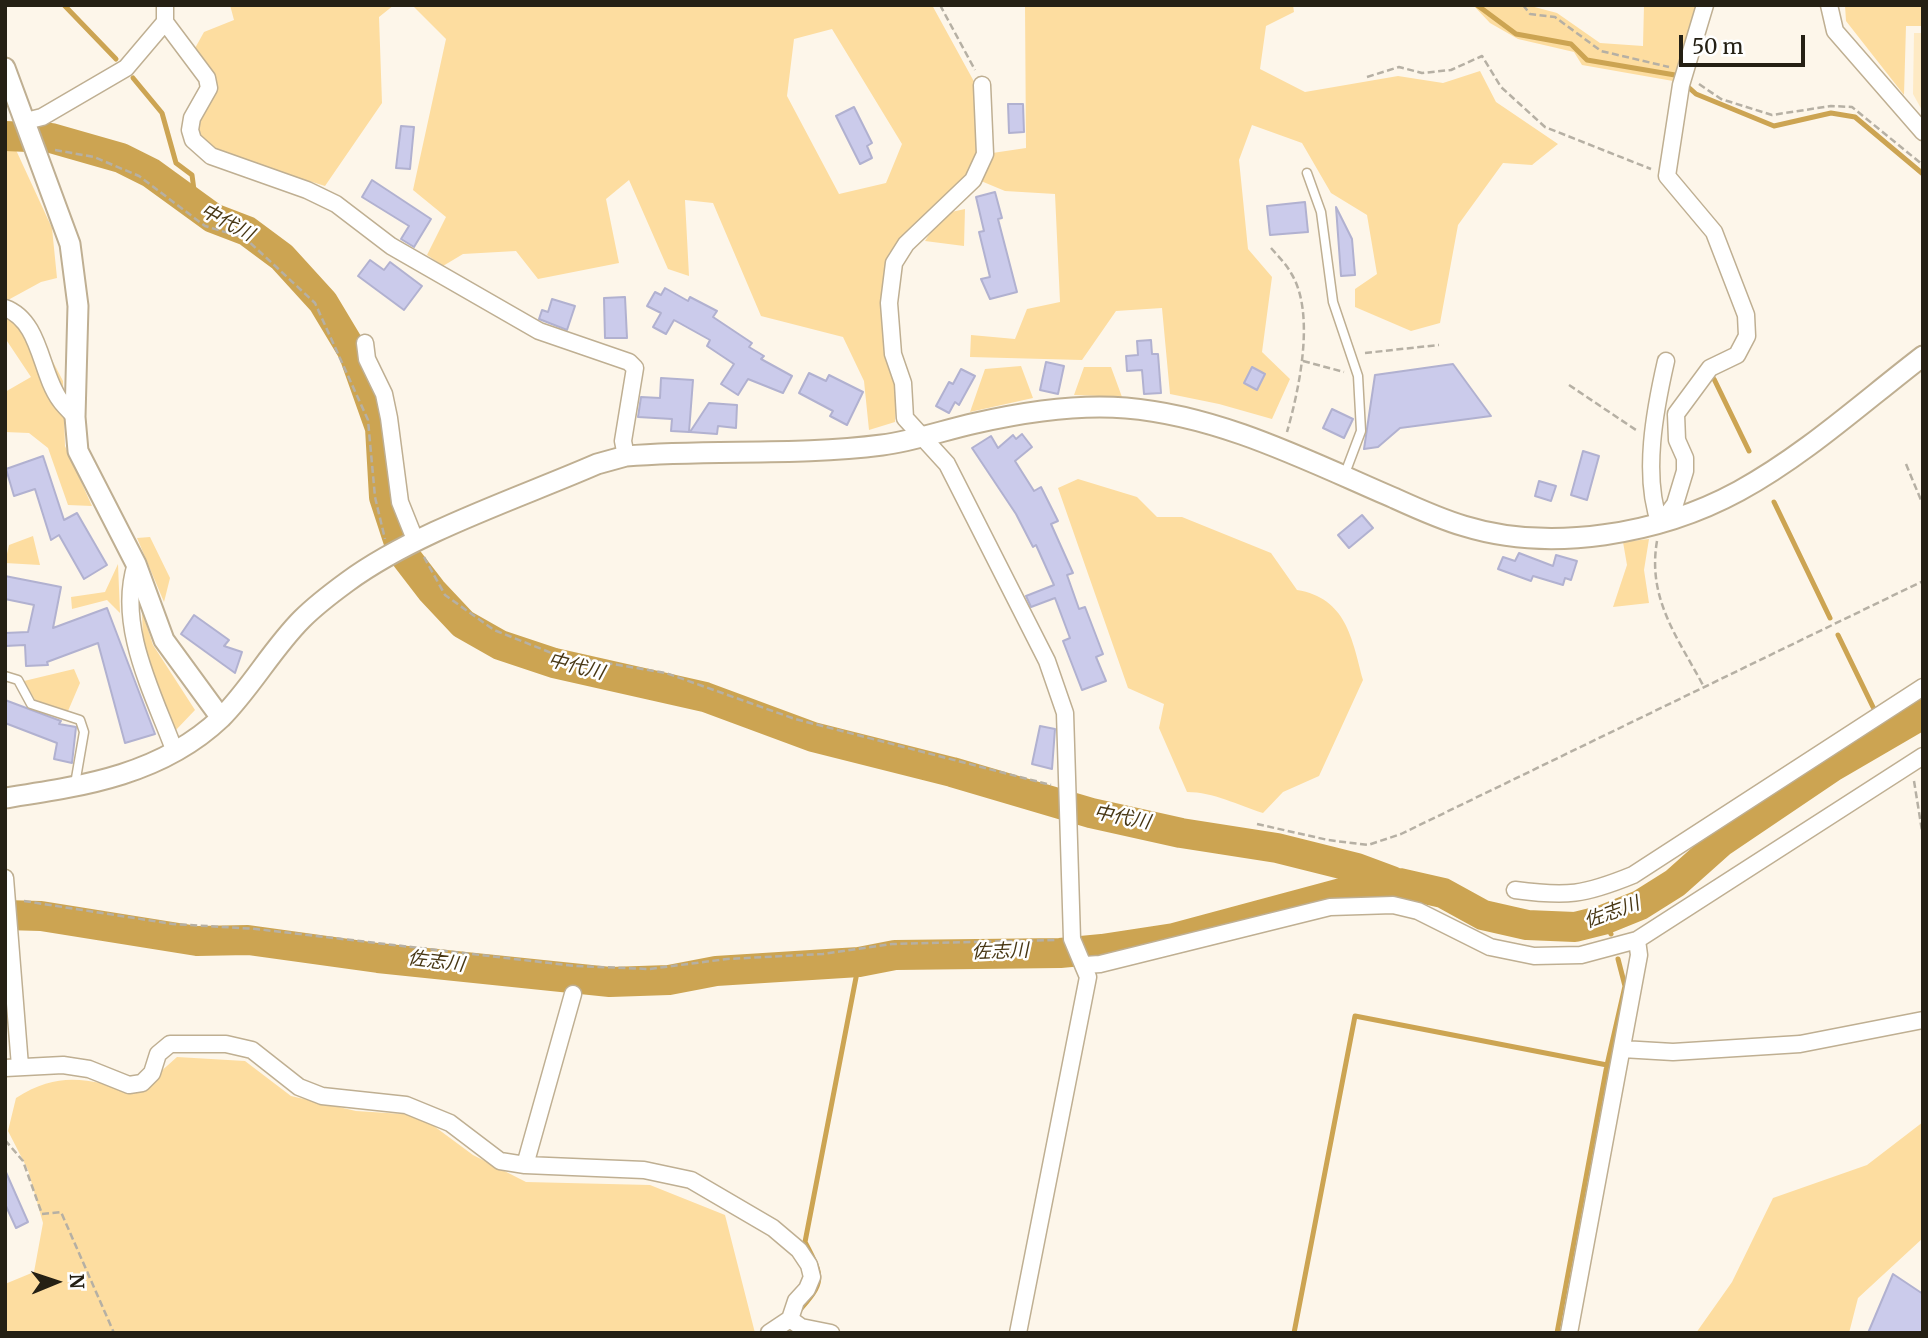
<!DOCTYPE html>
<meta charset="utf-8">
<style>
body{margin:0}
#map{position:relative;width:1928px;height:1338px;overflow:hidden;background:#fdf6ea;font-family:Merriweather,serif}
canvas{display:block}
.frame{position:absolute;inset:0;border:7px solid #252014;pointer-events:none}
.north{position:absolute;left:21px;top:1247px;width:70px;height:70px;-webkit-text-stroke:5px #fff;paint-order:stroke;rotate:88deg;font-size:19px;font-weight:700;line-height:28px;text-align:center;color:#252014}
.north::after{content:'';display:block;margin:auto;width:24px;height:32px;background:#252014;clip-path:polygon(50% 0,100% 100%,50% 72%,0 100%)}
.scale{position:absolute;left:1679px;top:35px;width:126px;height:32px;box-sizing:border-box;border:4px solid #252014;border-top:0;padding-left:9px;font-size:21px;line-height:24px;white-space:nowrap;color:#252014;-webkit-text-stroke:5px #fff;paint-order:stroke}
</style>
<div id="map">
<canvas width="1928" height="1338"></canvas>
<div class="frame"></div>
<div class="north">N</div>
<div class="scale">50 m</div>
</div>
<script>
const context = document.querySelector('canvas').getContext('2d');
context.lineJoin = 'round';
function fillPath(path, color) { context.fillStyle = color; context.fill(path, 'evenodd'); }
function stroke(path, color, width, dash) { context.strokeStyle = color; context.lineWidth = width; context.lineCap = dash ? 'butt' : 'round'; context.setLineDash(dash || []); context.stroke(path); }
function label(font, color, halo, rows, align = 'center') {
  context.font = font + ' Merriweather,"Noto Sans JP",serif'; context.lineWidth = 5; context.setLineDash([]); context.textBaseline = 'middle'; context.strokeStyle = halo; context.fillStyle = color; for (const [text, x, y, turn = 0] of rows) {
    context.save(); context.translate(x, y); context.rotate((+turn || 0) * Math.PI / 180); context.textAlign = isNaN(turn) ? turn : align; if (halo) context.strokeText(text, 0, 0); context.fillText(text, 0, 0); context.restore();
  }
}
fillPath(new Path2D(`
 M1914 33H1923V112L1913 94Z`), '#feeac4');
fillPath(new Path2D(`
 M230 5H394L379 17 382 103 325 186 206 149 196 121 217 84 194 50 204 32 234 20Z
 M412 5H932L977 87 979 155 1026 148 1025 5H1293L1294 12 1266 26 1260 69 1305 92 1398 76 1443 83 1480 71 1496 102 1558 144 1532 165 1503 163 1458 225 1440 323 1411 331 1355 307V289L1377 274 1367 215 1331 193 1302 143 1252 125 1239 160 1248 249 1272 277 1262 352 1290 379 1272 419 1219 404 1170 394 1162 308 1116 311 1082 360 970 357 971 335 1015 339 1027 309 1060 302 1055 194 1005 191 969 176 889 253 880 305 897 391 895 422 869 430 864 381 843 337 761 316 713 203 685 200 689 276 668 269 629 180 606 199 619 263 538 279 516 251 463 254 443 266 427 255 446 217 413 190 446 39ZM832 29 902 144 886 183 839 194 787 96 794 39Z
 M1473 5H1527L1557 13 1600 43 1643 46 1644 5H1696L1673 81 1582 65 1574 52 1518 39 1490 23Z
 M1845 5H1923V26H1906L1904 95 1846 21Z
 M5 148 16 150 52 228 57 278 41 282 8 300H5Z
 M965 209 964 246 925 241 942 214Z
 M26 310 63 381 65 446 92 506 68 505 48 448 29 433 5 432V392L31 377 5 338V312Z
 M1021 366 1033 398 970 412 985 369Z
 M1084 367H1111L1122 397 1074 395Z
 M1078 479 1137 497 1157 517H1182L1271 553 1297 590C1346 598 1352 638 1363 680L1319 776 1283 792 1263 813C1237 805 1214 792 1187 792L1159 728 1164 704 1128 688 1058 488Z
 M33 536 40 565 5 563 9 545Z
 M150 537 170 578 164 602 137 538Z
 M1649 539 1644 570 1649 603 1613 607 1627 565 1623 542Z
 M118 564 120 613 107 600 72 609 71 597 105 592Z
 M142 611 153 645 195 710 175 731 143 643Z
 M74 669 80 683 68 711 35 700 24 681Z
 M177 1057 245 1061 291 1096 356 1111 419 1115 473 1155 526 1182 650 1185 725 1215 755 1333H5V1284L34 1272 43 1223 28 1170 8 1131 16 1098C62 1069 88 1081 139 1091Z
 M1923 1122V1238L1858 1298 1849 1333H1696L1732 1282 1773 1198 1867 1165Z`), '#fddda0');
stroke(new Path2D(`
 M64 5 116 59
 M1477 5 1516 34 1571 44 1587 60 1675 75 1696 94 1774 126 1831 113 1855 117 1923 174
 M133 78 162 113 176 163 192 175 196 205
 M1714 379 1749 451
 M1774 502 1830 618
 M1838 635 1873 707
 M1884 722 1896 729
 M1603 920 1611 934
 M798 1312C825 1282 824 1278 805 1242L859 962
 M1294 1333 1355 1016 1607 1065 1625 986 1618 959
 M1557 1333 1607 1065`), '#cca452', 5);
stroke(new Path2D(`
 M5 136 51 138 121 158 151 173 213 218 247 231 282 257 323 302 353 352 380 428 384 497 402 552 432 591 463 624 500 645 554 663 705 697 813 737 952 772 1091 813 1181 833 1277 848 1357 868 1392 881
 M5 915 41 916 197 941 248 940 378 958 610 982 669 980 716 971 859 962 895 955 1060 953 1102 949 1174 938 1360 888 1399 883 1443 893 1483 915 1527 925 1575 927 1603 920 1640 905 1675 883 1721 842 1832 767 1923 714`), '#cca452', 30);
const building = new Path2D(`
 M1008 104H1023L1024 132 1009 133Z
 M854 107 872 143 867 146 872 158 860 164 836 116Z
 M401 126 414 127 410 169 396 168Z
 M372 180 431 219 414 247 401 239 409 226 362 197Z
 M995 192 1002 218 998 219 1017 292 990 299 981 279 990 277 979 232 984 231 976 197Z
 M1305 202 1308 232 1270 235 1267 206Z
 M1336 207 1352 239 1355 275 1341 276Z
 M370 260 384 270 390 262 422 286 404 310 358 276Z
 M665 288 688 301 690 297 717 311 713 317 752 343 749 347 764 356 761 359 792 376 783 393 748 379 738 395 721 384 734 364 707 346 710 340 674 320 666 334 653 327 661 313 647 306 655 292 661 295Z
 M625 297 627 338H605L604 298Z
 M552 299 575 306 567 330 539 319 542 310 548 312Z
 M1151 340 1152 354H1158L1161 393 1144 394 1142 370 1127 371 1126 356 1138 355 1137 341Z
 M1046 362 1064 366 1058 394 1040 390Z
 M1453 364 1491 416 1400 428 1378 447 1364 449 1375 375Z
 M1252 367 1265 374 1257 390 1244 383Z
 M961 369 975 376 959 405 955 402 949 413 936 406 949 382 953 384Z
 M809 373 826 381 829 375 863 392 847 425 830 416 833 411 799 393Z
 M661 378 693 380 689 432 671 431 672 419 638 417 641 397 660 398Z
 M709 403 737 405 736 428 718 426 717 434 690 432Z
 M1332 409 1353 419 1344 438 1323 428Z
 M1022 434 1032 447 1015 461 1034 491 1041 487 1058 521 1051 524 1073 573 1067 575 1079 609 1085 607 1103 654 1096 657 1106 681 1082 690 1063 641 1070 638 1055 598 1031 607 1026 596 1054 585 1036 545 1033 547 1016 514 972 448 991 436 998 448 1013 435 1016 439Z
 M1583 451 1599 456 1587 500 1571 495Z
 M43 456 64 520 77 513 107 565 84 579 59 535 51 540 35 489 14 496 6 469Z
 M1539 481 1556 486 1551 501 1535 496Z
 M1362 515 1373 528 1349 548 1338 535Z
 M1519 553 1553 566 1556 555 1577 561 1571 580 1565 578 1563 585 1533 576 1531 581 1498 569 1503 557 1515 561Z
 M5 576 61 587 53 628 107 608 155 734 125 743 98 643 47 662 48 665 26 666 25 645 5 646V633L28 632 34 605 5 599Z
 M194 615 229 640 224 646 242 652 235 673 181 634Z
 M5 700 61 721 59 724 76 727 72 763 54 759 57 743 5 723Z
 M1040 726 1055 729 1052 769 1032 764Z
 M5 1170 28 1222 16 1228 5 1204Z
 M1893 1274 1923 1294V1333H1868Z`);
fillPath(building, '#cbcbeb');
stroke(building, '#b1b1d0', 2);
const service = new Path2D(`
 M1307 173 1321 212 1333 302 1358 376 1361 431 1344 476
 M5 676 18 680 31 704 80 720 84 732 75 784`);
const minor = new Path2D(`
 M165 5V22L207 78 209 88 192 118 190 130 193 140 211 156 307 190 336 204 391 246 539 331 629 362 635 368 623 441 626 456
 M1829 5 1835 31 1923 132
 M982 85 985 154 973 180 906 244 894 263 889 303 893 354 903 383 905 418 947 464 1047 661 1065 713 1072 939 1088 977 1018 1333
 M26 121 42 117 126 68 165 22
 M5 308C41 321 40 373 60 400 64 406 70 411 75 417
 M365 343 367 359 384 394 389 418 400 502 416 542
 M1660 524 1675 504 1685 471V458L1677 440 1676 414 1710 368 1737 355 1747 336 1746 315 1714 232 1667 176 1681 85 1705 5
 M1660 524C1642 476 1655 409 1666 361
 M136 564C116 626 154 695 175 752
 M5 878 20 1066
 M1515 890C1567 897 1584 895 1633 875L1923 687
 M1085 965 1100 964 1330 907 1393 905 1418 911 1490 947 1534 956 1581 955 1637 940 1923 756
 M1622 1049 1673 1052 1800 1044 1923 1020
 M5 1068 63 1065 89 1069 129 1085 142 1083 152 1073 158 1054 170 1044H226L252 1050 299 1087 322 1096 406 1105 450 1123 500 1161 525 1165 644 1170 691 1180 773 1228 799 1250 809 1265 812 1277 807 1289 796 1301 790 1319 801 1327 831 1333
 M525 1165 573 994
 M769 1333 790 1319
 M1569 1333 1639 955 1637 940`);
const tertiary = new Path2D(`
 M5 68 70 244 78 306 75 417 78 451 136 564 164 640 221 718
 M5 798C83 786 161 775 221 718 251 688 272 649 302 619 315 606 332 593 347 582 415 532 519 498 597 464L626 456C711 449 797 456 882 445 914 441 944 430 976 423 1024 412 1077 404 1126 408 1221 416 1308 461 1394 498 1416 508 1440 519 1464 526 1551 553 1660 534 1739 491 1805 455 1863 402 1923 356`);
stroke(service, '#bfaf92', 11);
stroke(minor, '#bfaf92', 19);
stroke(tertiary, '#bfaf92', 23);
stroke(new Path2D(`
 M940 5 975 70
 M1523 5 1530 14 1555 17 1601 51 1669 67
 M1367 77 1399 67 1422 73 1451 70 1482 56 1501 87 1545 127 1651 169
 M1699 84 1721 99 1772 115 1831 106 1852 107 1923 165
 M55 150 94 157 139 176 205 226 245 238 315 303 368 420 375 497 385 539
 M1271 248C1278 256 1286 264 1291 273 1316 313 1299 390 1287 432
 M1365 353 1439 345
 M1303 361 1344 372
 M1569 385 1636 430
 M1906 464 1923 505
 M1657 541C1647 599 1678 638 1704 687
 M424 557 445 595 494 630 554 654 666 673 795 719 1051 785
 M1914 781 1923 837
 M1257 824 1328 840 1368 845 1401 834 1923 581
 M24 901 173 924 256 929 575 966 649 969 727 959 823 954 892 944 1055 940
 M5 1140 23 1161 42 1214 61 1212 114 1333`), '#b6b0a4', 2.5, [7, 3.5]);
stroke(service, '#fff', 8);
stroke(minor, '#fff', 16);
stroke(tertiary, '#fff', 19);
label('italic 19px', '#483714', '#fff', [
 ["中代川",227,223,28],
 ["中代川",576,667,14],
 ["中代川",1122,818,11],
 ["佐志川",1612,913,-20],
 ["佐志川",1000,952,-2],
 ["佐志川",436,962,7]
]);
</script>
